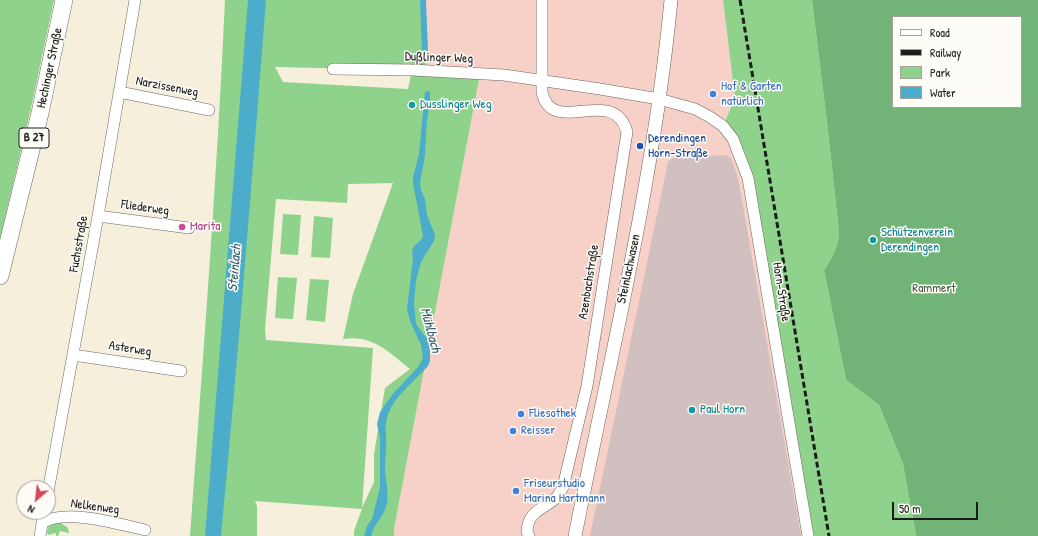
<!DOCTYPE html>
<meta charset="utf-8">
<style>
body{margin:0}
#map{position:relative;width:1038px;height:536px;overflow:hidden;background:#f5efdc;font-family:"Patrick Hand",sans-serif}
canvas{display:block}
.legend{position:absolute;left:892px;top:16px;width:130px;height:92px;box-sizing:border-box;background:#fdfcf7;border:1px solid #a3a29f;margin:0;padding:5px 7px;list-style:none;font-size:12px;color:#1c1c1c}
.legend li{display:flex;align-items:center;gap:8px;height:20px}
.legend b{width:20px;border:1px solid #a3a29f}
.north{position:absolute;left:16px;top:480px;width:40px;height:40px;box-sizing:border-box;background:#fdfcf7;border:1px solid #a3a29f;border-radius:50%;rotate:208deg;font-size:11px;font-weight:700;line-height:16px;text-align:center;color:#1c1c1c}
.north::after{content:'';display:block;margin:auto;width:14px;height:18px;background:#d1495b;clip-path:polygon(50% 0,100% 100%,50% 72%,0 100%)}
.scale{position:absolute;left:892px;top:502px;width:86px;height:18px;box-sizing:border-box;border:2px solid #1c1c1c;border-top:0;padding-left:5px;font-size:12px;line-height:14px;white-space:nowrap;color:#1c1c1c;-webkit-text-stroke:3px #fdfcf7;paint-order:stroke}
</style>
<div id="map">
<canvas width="1038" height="536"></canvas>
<ul class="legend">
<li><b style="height:5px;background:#fff"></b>Road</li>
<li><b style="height:5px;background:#1c1c1c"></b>Railway</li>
<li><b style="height:11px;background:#8ed28b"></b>Park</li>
<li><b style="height:11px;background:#4cadcb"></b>Water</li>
</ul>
<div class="north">N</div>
<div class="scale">50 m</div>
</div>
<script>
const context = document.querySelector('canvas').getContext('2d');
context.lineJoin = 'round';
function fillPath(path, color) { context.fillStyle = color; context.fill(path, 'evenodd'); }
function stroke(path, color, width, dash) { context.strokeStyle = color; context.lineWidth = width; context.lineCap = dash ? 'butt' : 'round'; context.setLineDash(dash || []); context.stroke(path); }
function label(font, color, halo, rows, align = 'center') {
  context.font = font + ' "Patrick Hand",sans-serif'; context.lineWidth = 3; context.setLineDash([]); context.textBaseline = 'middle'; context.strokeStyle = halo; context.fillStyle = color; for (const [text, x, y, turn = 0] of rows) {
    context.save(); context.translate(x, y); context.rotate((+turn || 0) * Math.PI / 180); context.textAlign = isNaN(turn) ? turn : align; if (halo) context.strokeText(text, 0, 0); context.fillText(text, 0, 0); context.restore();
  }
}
fillPath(new Path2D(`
 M424 0H723L735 98 723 126 748 178 808 536H394V529L480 74 426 71Z`), '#f7d1c7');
fillPath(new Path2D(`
 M725 155 731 158 738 178 801 536H590L668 162 673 158Z`), '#d2bfc0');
fillPath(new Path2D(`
 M0 0H54L31 108 0 239Z
 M225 0H424L426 71 480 74 394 529V536H354V531L362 509 255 501 257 506V536H190C203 357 217 179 225 0ZM275 67 412 70 408 89 283 82ZM393 183 353 294 343 339C372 334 389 352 410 369L385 388 374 454V482L362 508 373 348 266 340 265 329 276 199 347 203 348 184Z
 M723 0H812L828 131 839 232C838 249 833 256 824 270L846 380 879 405 903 464 916 536H808L748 178 723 126 735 98Z
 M283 214 301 215 298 255 280 254Z
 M314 216 333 218 330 258 311 257Z
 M278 277 297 278 293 319 275 318Z
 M310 279 329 280 325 322 306 320Z
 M60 522 68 528 69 533 60 531 58 536H56V533L48 535 47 531 49 526Z`), '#8ed28b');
fillPath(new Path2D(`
 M812 0H1038V536H916L903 464 879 405 846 380 824 270C833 256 838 249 839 232L828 131ZM893 17H1021V107H893Z`), '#72b477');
fillPath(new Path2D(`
 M248 0H266C252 179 238 358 221 536H205Z
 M420 0H426L428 51 422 50Z
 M430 91V104L427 120 425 155 420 183 421 190 425 199 427 215 435 235 434 241 421 262 416 281 414 304 416 324 428 340 430 349V361L428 366C413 383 388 400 386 424 385 428 386 433 386 437 387 447 385 457 385 467 385 479 389 491 387 503 385 516 374 523 371 536H364L367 526 372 519 380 488V439L377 424 380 412 392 395 418 367 423 358 421 345 410 321 407 309 413 258C410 243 418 247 423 236L413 183V177L419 154 425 92Z`), '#4cadcb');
const minor = new Path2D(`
 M333 69 412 70 504 75 600 89 659 99 695 109 710 117 723 126 733 139 748 178 808 536
 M119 92 209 110
 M98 216 189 228
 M73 355 181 371
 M48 492 98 216 135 0
 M42 523C65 508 119 524 145 530
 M40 536 44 512
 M529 536 527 532C528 510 543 510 556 498 559 495 561 490 563 487L587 386 627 132C613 83 552 139 542 92V0`);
const tertiary = new Path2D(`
 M575 536C610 358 654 181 671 0`);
const primary = new Path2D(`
 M0 276 40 113 64 0`);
stroke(minor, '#68665f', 12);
stroke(tertiary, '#68665f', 14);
stroke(primary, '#68665f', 18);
stroke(minor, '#fff', 11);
stroke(tertiary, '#fff', 13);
stroke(primary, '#fff', 17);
stroke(new Path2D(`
 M740 0 829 536`), '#1c1c1c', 3, [6, 3]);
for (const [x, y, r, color] of [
 [713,94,4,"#3f7fe0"],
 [412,105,4,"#0f9aa8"],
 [640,146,4,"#1a4fb4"],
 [182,227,4,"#d1479c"],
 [873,240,4,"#0f9aa8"],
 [692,410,4,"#0f9aa8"],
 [521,414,4,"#3f7fe0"],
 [513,431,4,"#3f7fe0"],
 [516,491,4,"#3f7fe0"]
]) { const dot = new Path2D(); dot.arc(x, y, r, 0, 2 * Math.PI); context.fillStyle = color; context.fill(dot); stroke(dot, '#fdfcf7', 1.5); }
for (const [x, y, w] of [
 [34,138,30]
]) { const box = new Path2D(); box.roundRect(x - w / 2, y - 10, w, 20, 3); context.fillStyle = '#fdfcf7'; context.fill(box); stroke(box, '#1c1c1c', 1); }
label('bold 12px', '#1c1c1c', null, [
 ["B 27",34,138]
]);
label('13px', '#1c1c1c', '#fdfcf7', [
 ["Dußlinger Weg",439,58,2],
 ["Hechinger Straße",50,68,-78],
 ["Narzissenweg",167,87,11],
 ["Fliederweg",145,208,8],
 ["Fuchsstraße",79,244,-80],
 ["Steinlachwasen",629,269,-78],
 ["Azenbachstraße",589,282,-81],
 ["Horn-Straße",781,292,81],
 ["Asterweg",130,349,9],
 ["Nelkenweg",95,507,8]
]);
label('13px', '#366cbe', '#fdfcf7', [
 ["Hof & Garten",721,87],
 ["natürlich",721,102],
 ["Fliesothek",529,414],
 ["Reisser",521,431],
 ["Friseurstudio",524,484],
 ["Marina Hartmann",524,499]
], 'left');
label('13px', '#0d838f', '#fdfcf7', [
 ["Dusslinger Weg",420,105],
 ["Schützenverein",881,233],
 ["Derendingen",881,248],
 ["Paul Horn",700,410]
], 'left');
label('13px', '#164399', '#fdfcf7', [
 ["Derendingen",648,139],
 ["Horn-Straße",648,154]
], 'left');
label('13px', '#b23c85', '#fdfcf7', [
 ["Marita",190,227]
], 'left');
label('13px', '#445c43', '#fdfcf7', [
 ["Rammert",934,289]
]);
label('italic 14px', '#325d6b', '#fdfcf7', [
 ["Steinlach",235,268,-85],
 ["Mühlbach",430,330,75]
]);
</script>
